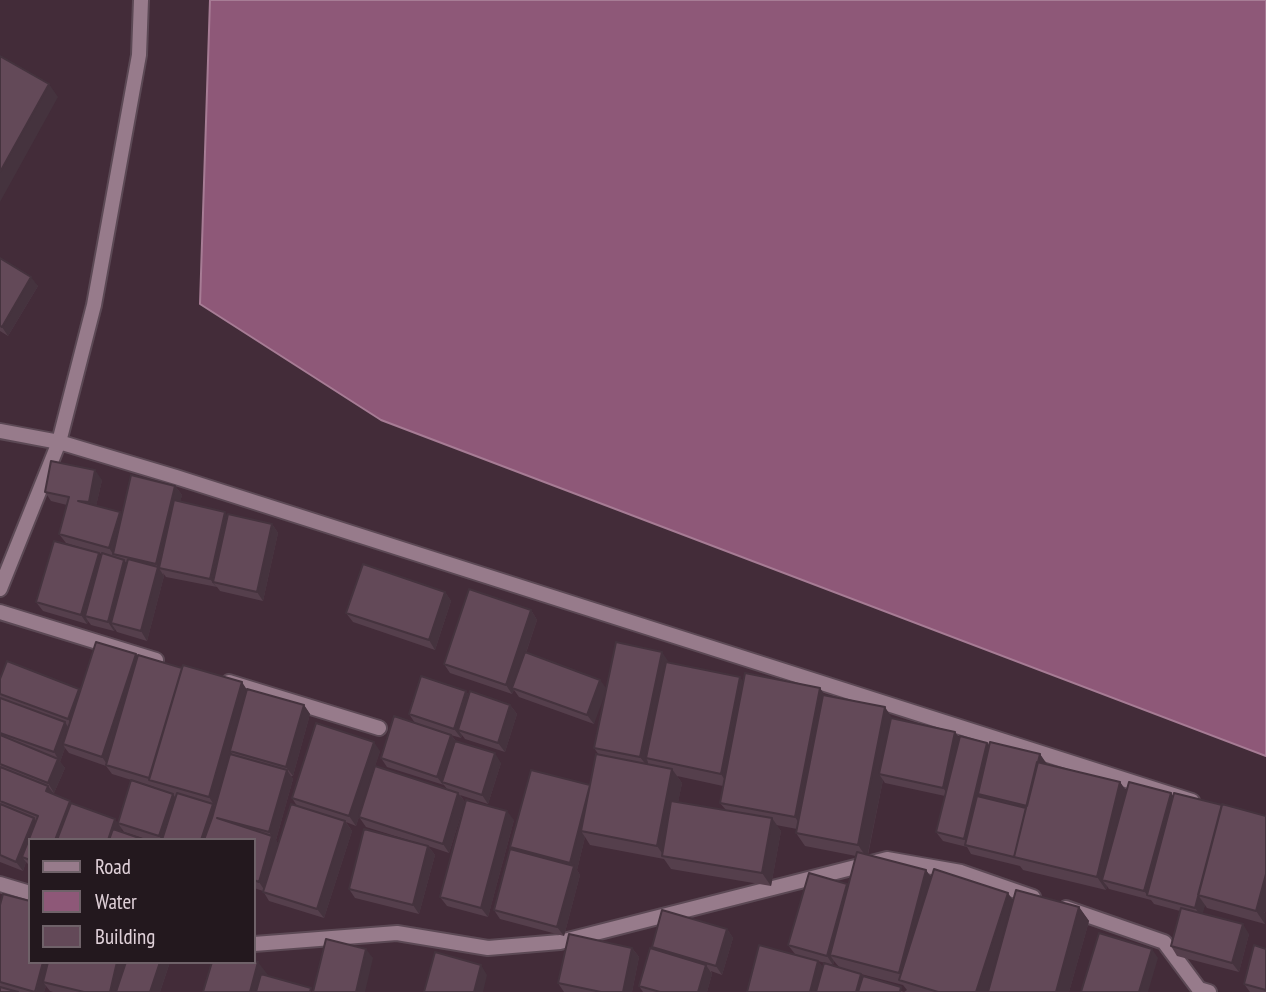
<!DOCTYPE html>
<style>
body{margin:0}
#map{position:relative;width:1266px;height:992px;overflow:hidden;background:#432c39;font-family:"PT Sans Narrow",sans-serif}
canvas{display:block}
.legend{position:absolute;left:28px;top:838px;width:228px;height:126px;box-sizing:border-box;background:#23181e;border:2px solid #6f6269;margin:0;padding:9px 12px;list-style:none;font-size:21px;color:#e0d1d9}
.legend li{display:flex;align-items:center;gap:14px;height:35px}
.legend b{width:35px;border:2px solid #6f6269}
</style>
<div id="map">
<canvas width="1266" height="992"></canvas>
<ul class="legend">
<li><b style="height:9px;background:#977b8b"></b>Road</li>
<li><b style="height:19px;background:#8e5878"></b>Water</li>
<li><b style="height:19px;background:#634958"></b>Building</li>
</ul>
</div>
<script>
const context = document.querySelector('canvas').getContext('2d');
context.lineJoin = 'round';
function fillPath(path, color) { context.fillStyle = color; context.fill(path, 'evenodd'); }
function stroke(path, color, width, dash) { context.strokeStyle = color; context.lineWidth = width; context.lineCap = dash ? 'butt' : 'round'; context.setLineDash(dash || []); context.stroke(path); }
const water = new Path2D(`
 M210 0H1266V756L381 420 200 304Z`);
fillPath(water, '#8e5878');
stroke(water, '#a77c95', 2);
const street = new Path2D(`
 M0 431 59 442 176 477 1192 801
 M0 589 59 442 94 305 139 55 141 0
 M0 612 156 660
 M229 682 379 728
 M0 884 30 893
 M1066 908 1164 942 1199 989 1209 992
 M254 944 397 933 488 948 560 942 887 859 961 872 1033 897`);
stroke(street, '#5c4955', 18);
stroke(street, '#977b8b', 14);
fillPath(new Path2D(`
 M0 258 38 286 8 336 0 331Z
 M102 480 96 506 120 512 122 516 175 486 182 495 180 502 228 516 272 524 278 533 263 601 220 591 217 587 166 577 163 573 164 576 147 641 117 632 115 629 114 631 91 625 88 621 87 624 43 611 36 602 101 557 102 554 66 543 59 534 67 505 51 501 45 492Z
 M445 592 451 601 435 650 353 622 346 613Z
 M531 610 537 620 526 653 600 680 594 724 519 697 514 690 512 694 450 673 444 664Z
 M136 654 138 657 247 690 304 705 310 714 293 776H291L293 779 276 840 278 844 297 806 292 798 380 751 375 766 447 789 444 785 387 767 381 758 415 723 409 714 466 691 469 696 510 705 517 714 505 752 465 739 462 735 461 738 451 735 456 741 501 763 488 804 460 795 465 802 449 853 428 846 435 855 419 914 355 898 349 889 421 844 366 827 359 817 374 770 356 826 346 822 352 831 324 918 269 901 263 891 254 888V840H149L124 832 122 829 30 840V866L26 862 23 871 0 862V679L80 690ZM65 748 69 753 106 766 112 774 154 787 155 788 118 823 71 803 70 801 55 795 53 792 54 793 65 768 60 762Z
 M668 661V662L744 682 825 695 893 719 955 732 959 738 989 746 1040 754 1046 765 1120 782 1126 791 1171 793 1173 796 1266 816 1265 924 1207 908 1205 905 1202 913 1249 934 1239 972 1177 956 1171 946 1180 911 1154 904 1151 900 1109 889 1107 886 1106 890 1023 870 1020 866 971 854 967 847 943 841 936 832 945 796 885 783 883 780 868 855 926 870 931 878 1013 900 1079 907 1089 921 1069 992H747L795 954 788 945 848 885 856 856 805 846 796 833 797 829 776 825 781 831 771 886 671 869 664 859 590 845 585 837 577 870 580 875 564 936 500 919 494 910 512 849 510 847 590 785 599 755 594 748ZM677 776 723 786 720 803 726 810 678 802 682 783ZM818 961 833 965 834 961 839 967 823 968ZM861 974 903 985 907 990 904 992 863 976Z
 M514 820 488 917 447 906 440 897Z
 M0 905 126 962H170L160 992H53L50 991 46 986 44 992H0Z
 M727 929 733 938 722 975 711 971 712 974 707 992H643L639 986 653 949 652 947Z
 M632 948 639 957 632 992H564L558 983Z
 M1266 949V992H1250L1244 984Z`), '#553f4c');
fillPath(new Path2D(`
 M49 84 58 97 0 202V172Z
 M31 277 38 286 8 336 2 327Z
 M95 470 102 480 95 511 89 502Z
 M175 486 182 495 164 569 159 568 163 574 156 564Z
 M120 512 126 522 113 554 109 548Z
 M225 512 231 521 213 582 217 588 210 579Z
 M272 524 278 533 263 601 257 592Z
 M99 553 105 563 85 616 88 621 87 624 81 615Z
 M124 560 131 569 111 623 115 629 114 631 108 622Z
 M158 567 164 576 147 641 141 631Z
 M445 592 451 601 435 650 429 640Z
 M531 610 537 620 514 688H512L514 690 512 694 506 685Z
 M662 652 668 661 648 759 646 758 648 762 647 766 640 757Z
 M136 654 142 664 109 767 102 757Z
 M740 677 749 690 730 788 721 774Z
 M600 680 607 689 594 724 587 715Z
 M242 682 251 696 230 751 234 756 218 811 209 797Z
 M820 688 829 701 804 831 795 817Z
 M79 689 86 698 74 729 68 719Z
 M466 691 473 701 458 730 462 735 461 738 454 729Z
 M304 705 310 714 293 776 286 767Z
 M510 705 517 714 505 752 498 743Z
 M885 707 894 721 879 774 883 780 867 858 858 845Z
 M65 722 71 732 63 744 65 748 60 762 54 752Z
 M955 732 962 742 950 797 943 788Z
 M451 735 458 744 442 782 444 786 437 777Z
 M374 742 380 751 356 826 349 816Z
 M987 743 994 752 978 794 982 800 969 846 964 839Z
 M495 753 501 763 488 804 482 795Z
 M1040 754 1047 764 1034 815 1028 806Z
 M58 759 65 768 54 793 48 783Z
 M672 769 682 783 667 857 664 856 657 846Z
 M287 770 293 779 276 840 279 845 265 891 259 882 272 837 269 832Z
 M1120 782 1129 795 1102 880 1107 886 1106 890 1097 877Z
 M590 785 581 831 585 837 577 870 580 875 564 936 557 927 573 867 570 863Z
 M48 786 55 795 46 791Z
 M458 793 465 802 449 853 443 844Z
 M1171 793 1177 802 1147 895 1151 900 1144 891Z
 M173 794 179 803 162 840 159 836Z
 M70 801 76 810 65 840H55Z
 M213 804 219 813 211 840H201Z
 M507 811 514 820 488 917 481 908Z
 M34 818 40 827 22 857 26 862 23 871 16 862Z
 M772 818 781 831 771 886 762 873Z
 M115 819 122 829 118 840H108Z
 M345 821 352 831 324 918 317 909Z
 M428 846 435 855 419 914 413 905Z
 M926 870 935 883 905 982 899 973Z
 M1266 874V912H1264L1266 914 1265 924 1256 911Z
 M847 884 854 893 830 955 834 961 833 965 827 956Z
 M1008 893 1017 906 990 992H976Z
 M1198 895 1205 905 1202 917 1195 908Z
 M1079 907 1089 921 1069 992H1056Z
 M1243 924 1249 934 1239 972 1232 963Z
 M727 929 733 938 722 975 716 966Z
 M632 948 639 957 632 992H623Z
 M366 949 373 958 365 992H356Z
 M1152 949 1158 958 1148 992H1139Z
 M818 961 825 970 819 992H810Z
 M43 962H52L43 982 46 986 44 992H36Z
 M117 962H126L119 992H110Z
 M160 962H170L160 992H150Z
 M258 962 268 975 263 992H250Z
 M481 965 487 975 483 992H474Z
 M706 965 712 974 707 992H698Z
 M861 974 868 983 865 992H856Z`), '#45333e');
const building = new Path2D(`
 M0 56 49 84 0 172Z
 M0 258 31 277 2 327 0 326Z
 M51 461 95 470 89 502 78 501 120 512 109 548 59 534 69 497 45 492Z
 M131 475 175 486 156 564 113 554Z
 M174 500 225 512 210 579 159 568Z
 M228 514 272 524 257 592 213 582Z
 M54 541 99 553 81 615 36 602Z
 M102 553 124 560 108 622 85 616Z
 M128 559 158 567 141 631 111 623Z
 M363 564 445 592 429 640 346 613Z
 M469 589 531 610 506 685 444 664Z
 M96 642 136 654 102 757 63 744Z
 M616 642 662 652 640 757 594 748Z
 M525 652 600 680 587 715 512 688Z
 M138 655 182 668 149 778 106 765Z
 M7 661 79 689 68 719 0 694V679Z
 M666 662 740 677 721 774 646 758Z
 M183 665 242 682 209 797 149 780Z
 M745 673 820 688 795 817 720 803Z
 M421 676 466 691 454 729 409 714Z
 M247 689 304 705 286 767 230 751Z
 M470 691 510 705 498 743 458 730Z
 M823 695 885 707 858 845 796 833Z
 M0 698 65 722 54 752 0 733Z
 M394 716 451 735 437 777 381 758Z
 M891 718 955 732 943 788 879 774Z
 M316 723 374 742 349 816 292 798Z
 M0 735 58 759 48 783 0 764Z
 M960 736 987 743 964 839 936 832Z
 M455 741 495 753 482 795 442 782Z
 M990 742 1040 754 1027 806 978 794Z
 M230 754 287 770 269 832 217 818 272 836 259 882 254 880V840H204L212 818Z
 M596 754 672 769 657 846 581 831Z
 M1037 762 1120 782 1097 877 1014 857Z
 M375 766 458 793 443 844 359 817Z
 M0 767 48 786 46 791 70 801 55 840H30V860L22 857 38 816 0 801Z
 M531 770 590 785 570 863 510 847Z
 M131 780 173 794 159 836 118 823Z
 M1129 782 1171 793 1144 891 1102 880Z
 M177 793 213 804 201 840H162Z
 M1174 793 1222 805 1195 908 1147 895Z
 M977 796 1026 808 1014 857 965 845Z
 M466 800 507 811 481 908 440 897Z
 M671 801 772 818 762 873 662 856Z
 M71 803 115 819 108 840H57Z
 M0 804 34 818 16 862 0 855Z
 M291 804 345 821 317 909 263 892Z
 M1222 804 1266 816V874L1256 911 1198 895Z
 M113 829 145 840H109Z
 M364 829 428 846 413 905 349 889Z
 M510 849 574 866 557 927 494 910Z
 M857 852 926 870 899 973 830 955Z
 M934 869 1008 893 976 992H938L899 980Z
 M809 873 847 884 827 956 788 945Z
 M1016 890 1079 907 1056 992H988Z
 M3 894 30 901V962H43L35 992 0 982V905Z
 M1181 908 1243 924 1232 963 1171 946Z
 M662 910 727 929 716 966 652 947Z
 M1099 933 1152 949 1139 992H1081Z
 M569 934 632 948 623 992H601L558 983Z
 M326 939 366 949 356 992H313Z
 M759 945 818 961 810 992H747Z
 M1254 945 1266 949V990L1244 984Z
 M650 948 706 965 698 992H660L639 986Z
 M435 952 481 965 474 992H424Z
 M254 961 258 962 250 992H203L212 962H254Z
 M48 962H117L110 992H84L43 982Z
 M126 962H160L150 992H116Z
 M824 963 861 974 856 992H816Z
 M261 974 311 988 310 992H256Z
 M863 976 901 987 900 992H858Z
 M0 987 18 992H0Z`);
fillPath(building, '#634958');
stroke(building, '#45333e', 2);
</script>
